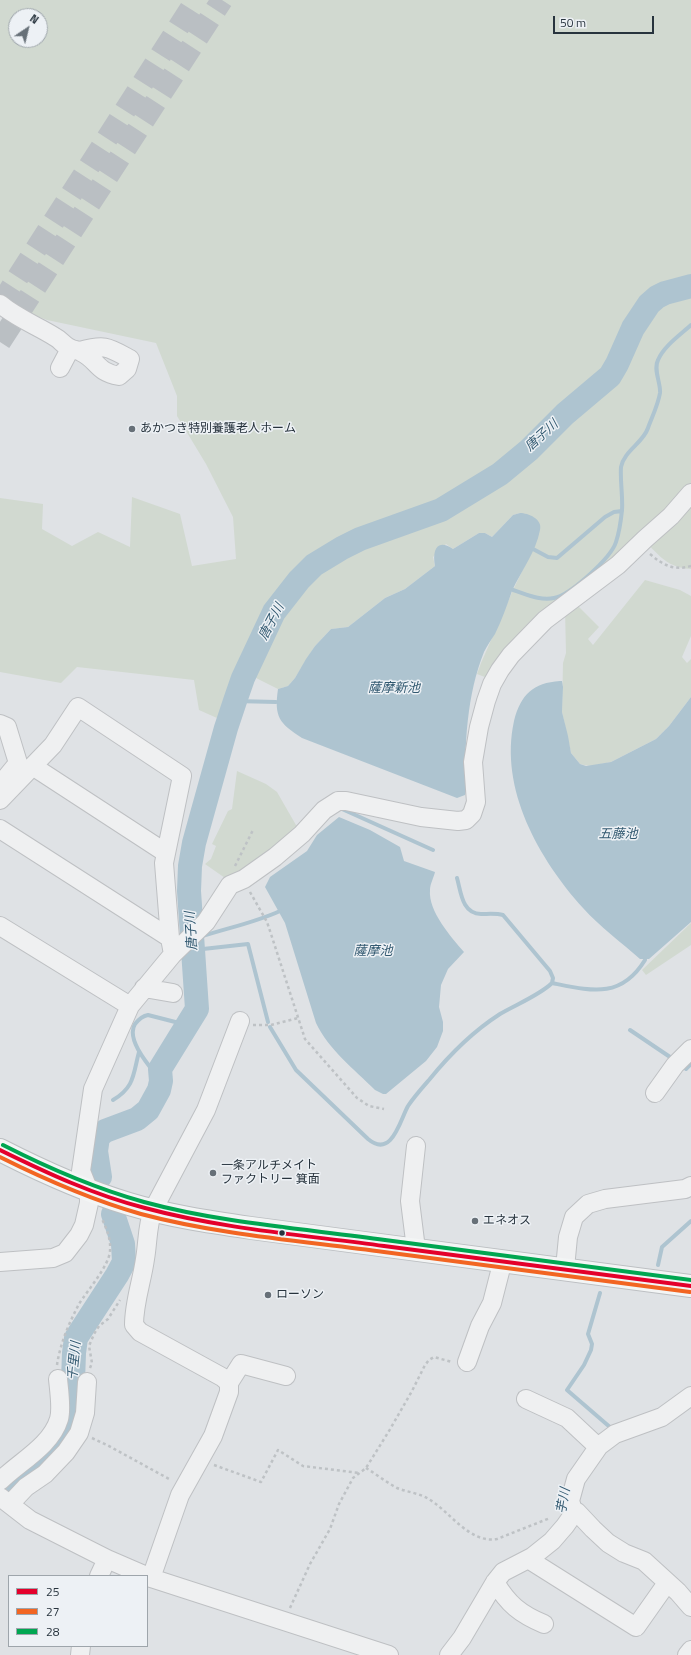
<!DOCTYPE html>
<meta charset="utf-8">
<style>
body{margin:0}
#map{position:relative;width:691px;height:1655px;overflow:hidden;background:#dfe2e5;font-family:"Titillium Web",sans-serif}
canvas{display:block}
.legend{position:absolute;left:8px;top:1575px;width:140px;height:72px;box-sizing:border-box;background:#edf1f5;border:1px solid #9ea5ab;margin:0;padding:5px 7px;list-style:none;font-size:12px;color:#27333d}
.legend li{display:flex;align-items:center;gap:8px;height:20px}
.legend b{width:20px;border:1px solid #9ea5ab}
.north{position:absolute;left:8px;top:8px;width:40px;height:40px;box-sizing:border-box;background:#edf1f5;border:1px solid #9ea5ab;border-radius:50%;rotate:35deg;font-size:11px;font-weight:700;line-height:16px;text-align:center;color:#27333d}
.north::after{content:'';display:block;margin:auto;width:14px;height:18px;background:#677078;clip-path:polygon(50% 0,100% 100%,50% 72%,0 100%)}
.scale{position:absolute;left:553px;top:16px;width:101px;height:18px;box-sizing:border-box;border:2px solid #27333d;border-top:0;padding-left:5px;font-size:12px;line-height:14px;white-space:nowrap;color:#27333d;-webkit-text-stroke:3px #edf1f5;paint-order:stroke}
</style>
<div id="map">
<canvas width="691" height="1655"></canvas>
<ul class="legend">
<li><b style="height:5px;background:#e4002b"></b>25</li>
<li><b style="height:5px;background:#f26522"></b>27</li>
<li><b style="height:5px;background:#00a651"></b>28</li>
</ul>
<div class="north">N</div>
<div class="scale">50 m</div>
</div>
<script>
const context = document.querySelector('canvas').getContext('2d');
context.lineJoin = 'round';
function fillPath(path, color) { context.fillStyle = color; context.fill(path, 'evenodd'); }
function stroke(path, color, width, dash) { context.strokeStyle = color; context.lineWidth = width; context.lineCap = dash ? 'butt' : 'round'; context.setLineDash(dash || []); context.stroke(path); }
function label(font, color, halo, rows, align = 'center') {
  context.font = font + ' "Titillium Web","Noto Sans JP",sans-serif'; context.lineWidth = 3; context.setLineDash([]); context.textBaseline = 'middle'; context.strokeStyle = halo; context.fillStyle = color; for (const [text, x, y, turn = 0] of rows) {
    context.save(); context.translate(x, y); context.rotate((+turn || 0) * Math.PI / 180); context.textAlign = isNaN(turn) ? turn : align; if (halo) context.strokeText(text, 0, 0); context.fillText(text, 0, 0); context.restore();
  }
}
fillPath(new Path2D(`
 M0 0H691V569C664 568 656 550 637 534L625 549 490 679 477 674 481 663 513 590 533 549 520 513 513 515 492 537 485 533H479L453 549 446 544 433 557 435 566 405 589 385 598 348 627 331 629 315 646 295 678 288 686 278 689 254 677 235 718H217L199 710 194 680 77 667 61 683 0 672V498L43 504 42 529 72 546 98 532 130 547 132 497 180 514 192 566 236 559 233 517 206 464 177 416V396L156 343 47 320 18 309 0 294ZM16 16H40V40H16Z
 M645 580 680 590 691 596V636L682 657 687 663 691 659V697L669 726 656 739 611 762 591 766 584 765 580 764 571 753 562 712 563 663 566 653 565 609 576 604 599 627 588 639 593 645Z
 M237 771 266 784 277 792 300 832 231 879 225 878 205 864 211 859 216 846 212 844 228 811 232 809Z
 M691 923V945L646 975 642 970Z`), '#d1d9d0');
fillPath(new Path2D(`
 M520 513C528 513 543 519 540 530 536 552 521 571 512 591 507 605 502 620 495 634 491 640 487 646 484 652 467 694 464 746 466 791L465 795 457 798 302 738C279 723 274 717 278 689L288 686 295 678 306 659 315 646 331 629 348 627 385 598 405 589 435 566C432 550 437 538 453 549L479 533H485L492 537 513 515Z
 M560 681H562L563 687 562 712 568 736 571 753 580 764 586 766 611 762 656 739 669 726 691 697V922L649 959H640C621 942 600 927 583 908 539 859 499 789 514 721 521 694 533 683 560 681Z
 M339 817 370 830 400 847 404 861 435 872C434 877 430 884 430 890 428 911 451 937 464 952L448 969 441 985 439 1007 443 1022V1031L437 1047 426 1061 386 1094H383L375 1090C354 1069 329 1050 316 1023L285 923 265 887 270 877 307 851 317 835Z`), '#aec4d0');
stroke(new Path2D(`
 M533 549 548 557 557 558 605 517 614 512 622 511
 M513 590C526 594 540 601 554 598 570 595 611 558 616 542 619 533 621 520 622 510 623 496 620 481 621 467 624 451 643 443 648 428 652 417 658 405 660 393 661 383 653 370 658 360 664 346 680 335 691 325
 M235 701 276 702
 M342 809 433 850
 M200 937C227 928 254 923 280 911
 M194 950 248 944 268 1022
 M552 983C592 991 621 999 645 960
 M270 1027 296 1070 368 1139C392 1159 400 1120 408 1106 414 1097 422 1088 429 1080 450 1054 472 1032 500 1014 515 1005 540 995 552 983L553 978 550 971 503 915C496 913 488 914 481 914 462 914 461 892 457 878
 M630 1030 673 1059
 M681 1065 686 1069 691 1064
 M161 1081C151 1068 125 1040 135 1024 139 1019 142 1016 148 1015L187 1025
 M113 1100C135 1087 133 1074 139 1052
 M658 1265 662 1247 691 1221
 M600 1293 588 1334 592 1344 591 1350 584 1365 567 1390 611 1428`), '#aec4d0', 4);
stroke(new Path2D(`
 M100 1177 96 1151 98 1137 105 1131 137 1119 148 1110 159 1090 161 1081 160 1069 197 1009 189 891 190 866 194 843 226 728 235 701 243 678 274 612 299 580 314 565 342 548 360 539 441 510 500 474 529 450 565 414 610 376 617 364 633 328 649 304 657 297 665 293 691 286
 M0 1494 45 1456 62 1435 69 1421 72 1409 74 1353 76 1338 117 1275 124 1262 123 1244 113 1214`), '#aec4d0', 24);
stroke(new Path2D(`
 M0 305 196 0
 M0 342 222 0`), '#babfc3', 22, [22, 11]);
const minor = new Path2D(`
 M0 304C18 319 36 325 55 337 61 340 64 346 70 348 73 350 78 350 81 352 98 360 96 372 119 376L127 369 130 359C108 347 105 344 80 351
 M60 368 70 349
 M0 724 7 727 18 763 0 785
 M34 767 166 853
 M0 800 53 745 78 707 182 776 164 863 170 938 173 954 130 1006 93 1089 81 1171 89 1191V1203L84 1225 79 1235 65 1253 53 1258 0 1262
 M0 829 170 938
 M0 926 130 1006
 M173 954 206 922 230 885 244 879 275 857 302 834 324 810 338 801H346L421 817 458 821 466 820 472 814 476 802 473 762 479 727 486 701 492 684 500 670 511 655 545 620 618 565 645 539 671 516 691 493
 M144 988 173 993
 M655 1093 675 1065 691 1049
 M416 1249 410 1201 416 1146
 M565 1268 568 1237 574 1217 588 1204 605 1199 685 1189 691 1186
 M467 1362 480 1326 492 1303 503 1260
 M229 1383 222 1377 140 1332 134 1325C134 1302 142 1281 145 1259 148 1242 147 1226 153 1210L206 1110 240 1021
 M526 1399 567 1418 598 1447
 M0 1481C19 1462 51 1446 59 1419 62 1409 59 1390 58 1379
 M0 1497 30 1520 107 1559 151 1578 389 1655
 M10 1504 26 1487 45 1474 66 1452 79 1433 85 1413 87 1382
 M573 1510 577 1512 593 1529 608 1543 624 1553 644 1561 678 1592 691 1607
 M528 1559 636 1627 667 1583
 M99 1576 107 1559
 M151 1578 180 1495 213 1436 229 1392V1383L241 1364 286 1376
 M495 1582C508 1604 520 1614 544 1624
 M80 1655 81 1646
 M449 1655 462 1638 495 1582 503 1572 532 1557 552 1541 565 1526 572 1516 573 1510 570 1501 576 1479 599 1446 615 1434 662 1417 691 1396
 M687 1655 691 1650`);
const major = new Path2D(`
 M0 1150C41 1171 85 1191 129 1204 169 1216 210 1222 251 1228L691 1286`);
stroke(minor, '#bec0c3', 20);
stroke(major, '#bcbfc2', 24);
stroke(new Path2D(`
 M650 554C663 565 674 571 691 566
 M235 866 253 830
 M250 892 267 922 271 934 305 1039 357 1098 369 1106 384 1109
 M253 1025H271L298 1018
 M57 1365C60 1344 69 1323 79 1304 87 1291 109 1266 110 1251 111 1239 107 1230 102 1219
 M90 1368 92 1363 89 1346 94 1334 99 1326 108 1319 120 1300
 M92 1438 107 1445 171 1480
 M214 1465 261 1482 278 1450 303 1466 359 1473
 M366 1468C376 1474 386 1482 397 1488 407 1492 418 1493 427 1498 449 1510 469 1544 497 1539L550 1518
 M290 1608 310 1564 330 1529 339 1504 353 1478 366 1468 389 1431 412 1391 425 1365 429 1360 434 1357 452 1362`), '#bec2c5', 2.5, [3, 3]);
stroke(minor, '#eff0f1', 18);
stroke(major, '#f3f5f5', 22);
stroke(new Path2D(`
 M0 1150C47 1173 94 1195 145 1208 223 1229 304 1235 384 1246 486 1259 589 1273 691 1286`), '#e4002b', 4);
stroke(new Path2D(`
 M0 1157C46 1180 92 1200 141 1214 220 1235 303 1241 384 1252 486 1265 588 1278 690 1292`), '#f26522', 4);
stroke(new Path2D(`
 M3 1145C48 1168 94 1188 144 1202 221 1223 306 1229 385 1240 487 1253 589 1267 691 1280`), '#00a651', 4);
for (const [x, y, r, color] of [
 [132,429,4,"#677078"],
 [213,1173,4,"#677078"],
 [475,1221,4,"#677078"],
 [282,1233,3.5,"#27333d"],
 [268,1295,4,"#677078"]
]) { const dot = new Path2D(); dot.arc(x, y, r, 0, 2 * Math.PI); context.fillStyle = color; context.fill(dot); stroke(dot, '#edf1f5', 1.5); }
label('12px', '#27333d', '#edf1f5', [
 ["あかつき特別養護老人ホーム",140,429],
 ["一条アルチメイト",221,1166],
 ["ファクトリー 箕面",221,1180],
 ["エネオス",483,1221],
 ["ローソン",276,1295]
], 'left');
label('italic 13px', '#325970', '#edf1f5', [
 ["唐子川",542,436,-42],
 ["唐子川",272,622,-62],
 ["薩摩新池",394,689],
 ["五藤池",618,835],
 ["唐子川",192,931,-94],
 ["薩摩池",373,952],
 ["千里川",75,1361,-84],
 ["芋川",564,1501,-80]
]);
</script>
